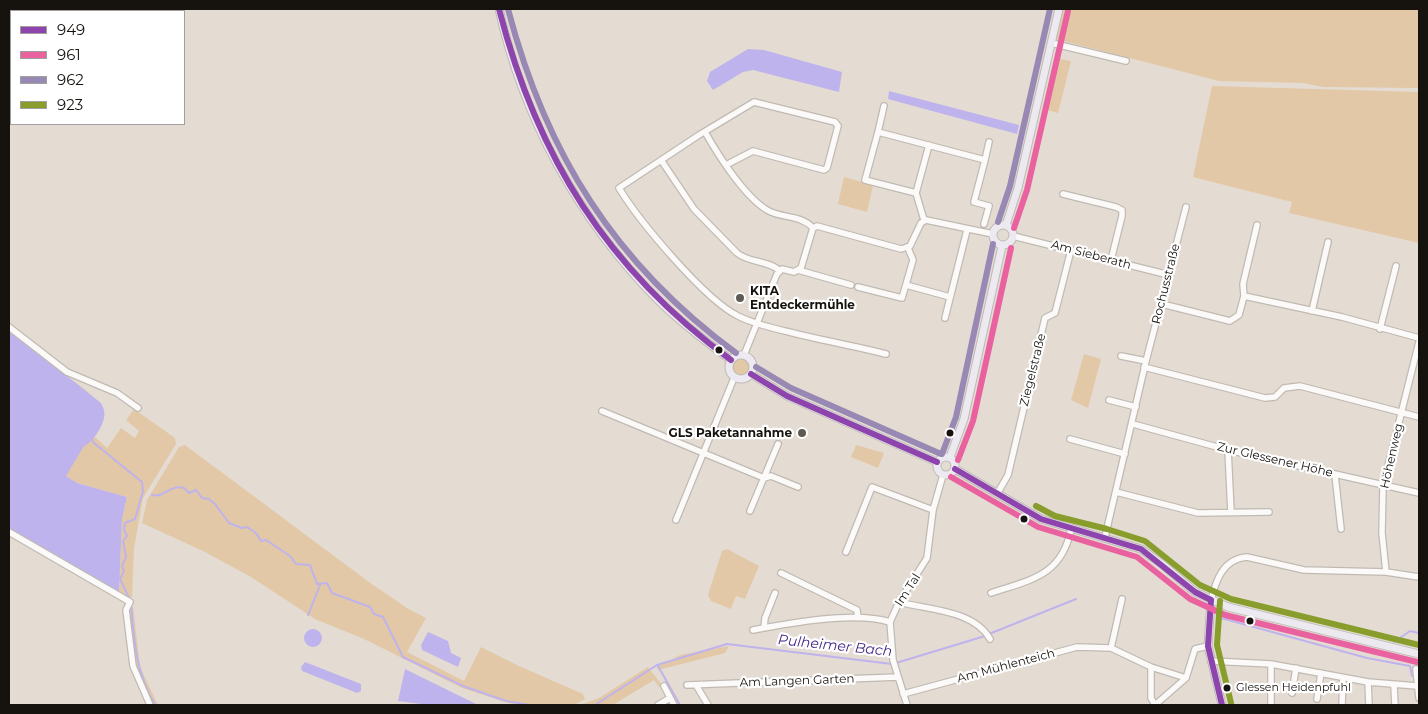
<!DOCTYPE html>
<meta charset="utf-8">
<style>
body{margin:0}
#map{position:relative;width:1428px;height:714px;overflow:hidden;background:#e4dcd3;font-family:Montserrat,sans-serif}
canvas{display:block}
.frame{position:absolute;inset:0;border:10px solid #16120d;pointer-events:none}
.legend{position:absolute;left:10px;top:10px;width:175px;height:115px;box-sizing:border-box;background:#fff;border:1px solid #a2a09e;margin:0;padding:6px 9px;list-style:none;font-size:15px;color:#16120d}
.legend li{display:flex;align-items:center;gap:10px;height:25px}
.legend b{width:25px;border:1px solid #a2a09e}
</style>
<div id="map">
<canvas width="1428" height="714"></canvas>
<div class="frame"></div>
<ul class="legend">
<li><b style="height:6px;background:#8e44ad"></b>949</li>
<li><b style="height:6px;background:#e9619e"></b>961</li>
<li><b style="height:6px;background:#9888b4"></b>962</li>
<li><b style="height:6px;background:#889d2c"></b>923</li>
</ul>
</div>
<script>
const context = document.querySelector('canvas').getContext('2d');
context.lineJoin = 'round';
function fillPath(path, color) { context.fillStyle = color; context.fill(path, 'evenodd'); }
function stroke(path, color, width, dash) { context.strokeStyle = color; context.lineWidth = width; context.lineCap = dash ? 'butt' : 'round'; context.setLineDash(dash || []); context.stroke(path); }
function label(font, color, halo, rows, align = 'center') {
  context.font = font + ' Montserrat,sans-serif'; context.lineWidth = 4.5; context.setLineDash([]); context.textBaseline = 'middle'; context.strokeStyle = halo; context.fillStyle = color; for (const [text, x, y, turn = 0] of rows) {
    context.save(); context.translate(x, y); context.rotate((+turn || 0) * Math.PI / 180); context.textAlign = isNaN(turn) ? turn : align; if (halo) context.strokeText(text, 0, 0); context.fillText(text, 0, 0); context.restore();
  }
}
fillPath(new Path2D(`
 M1062 9H1419V88L1323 87 1303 83 1219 81 1056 39Z
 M1055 58 1071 61 1058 113 1043 109Z
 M1212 86 1419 92V243L1289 213 1292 202 1193 177Z
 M844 177 873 185 867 212 838 204Z
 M1084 354 1101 359 1088 408 1071 400Z
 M732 367a9 9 0 1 1 18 0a9 9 0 1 1-18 0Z
 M66 376C77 384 108 403 104 418 102 424 97 431 94 436L107 448 121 428 135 438 139 431 126 420 134 409 175 438 176 444 143 498 134 548 132 597 127 598 119 593 122 519 127 497 77 483 9 441Z
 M185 445 369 582 407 608 426 618 407 652 464 681 481 647 519 666 583 694 585 699 574 705H522L508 703 462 688 364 639 315 619 251 577 205 552 142 523 147 500 179 447Z
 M856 445 884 453 878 468 851 457Z
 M727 549 759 566 745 599 736 596 731 609 711 601 708 595 722 551Z
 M128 606 133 607 140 667 158 705H152L136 669Z
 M729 646 725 653 658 670 657 667 680 655Z
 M648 667 662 685 659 687 654 680 613 705H580L599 698Z`), '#e2c8a6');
fillPath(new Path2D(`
 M748 49 764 50 842 72 839 92 753 70 743 72 713 90 707 81 710 72Z
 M889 91 1019 125 1017 134 888 99Z
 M9 330 101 403C102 406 104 408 104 411 107 421 93 443 84 446L66 476 77 483 127 497 122 519 119 593 9 529Z
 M304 638a9 9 0 1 1 18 0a9 9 0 1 1-18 0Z
 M428 632 448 641 451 653 461 658 458 667 422 650 421 645Z
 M305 662 361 684V691L357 693 302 671 301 667Z
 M405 669 476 704 478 705H429L398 701Z`), '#bfb3ed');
stroke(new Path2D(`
 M91 437 94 443 142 482 143 491 135 519 125 523 124 529 127 536 123 541 126 557 122 566 124 571 120 579 130 600
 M152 495C165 498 170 484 184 488L189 493 196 490 202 498 209 499 215 504 229 523 242 528 247 527 256 533 261 541 266 540 290 556 296 564 310 565 317 584 327 583 332 593 370 607 374 614 383 617 403 657 463 686 506 701 530 705
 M131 604C134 641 136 673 155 705
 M308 615 320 585
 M1221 618 1367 658 1410 666 1412 676
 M989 634 1076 599
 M1394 642 1410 631 1419 633
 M896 663 985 636
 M658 666 680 705
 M595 705 657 665 727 644 892 664`), '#bfb3ed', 2);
const minor = new Path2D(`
 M1051 43 1126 61
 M705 132C718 155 744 196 767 210 782 219 800 214 813 228
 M878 132 884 106
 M929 145 916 193 865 180 878 132 985 160 974 202 989 206 984 224
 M661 160 694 209 737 253C749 263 767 260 779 270
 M985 160 989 142
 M726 165 753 151 824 170 827 168 838 126 835 122 754 102 699 135 619 188C639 221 704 299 738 316 754 324 772 328 789 332 821 340 854 346 886 354
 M916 193 924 220
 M1063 194 1116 207 1122 210V216L1111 260
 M813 228 817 226 901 249 910 246 921 223 926 220 993 234
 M1013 236 1169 275
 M798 270 851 285
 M906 285 950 297
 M858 287 902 298 913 260 908 248
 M1244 296 1243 284 1257 225
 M1162 304 1230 321 1239 315 1244 296 1342 317 1419 338
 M1312 311 1328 242
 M945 318 967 230
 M9 327 67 372 117 393 138 408
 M1380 329 1396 266
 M744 355 777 274 782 269 794 272 801 268 813 228
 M1121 356 1146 361
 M1144 367 1265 398 1275 397 1284 388 1300 386 1419 417
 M1109 400 1136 407
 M602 411 764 478 771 476 798 487
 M1133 424 1228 450 1419 493
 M1070 439 1125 454
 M1228 450 1231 512
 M1335 475 1341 529
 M1116 492 1198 513 1269 512
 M997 494 1008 475 1045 318 1055 313 1071 250
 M750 511 778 444
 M676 520 734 378
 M9 532 130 602 126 610 133 666 150 705
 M1105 537 1146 361 1186 207
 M846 552 872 487 933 510
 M1386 572 1382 533 1383 486 1419 342
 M781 573 857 610 858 618
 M991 593C1030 580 1062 576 1071 529
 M1211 600C1216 580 1223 559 1247 557L1304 570 1386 572 1419 577
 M899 602C929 610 974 610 990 639
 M764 628 765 618 775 593
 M753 630C790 623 854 611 890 622
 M1111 648 1122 599
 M1211 661 1271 664 1368 682 1417 686
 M1151 667V698L1155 705 1186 678
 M1416 669 1419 698
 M1368 682 1369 705
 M687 685 898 677
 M696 685 708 705
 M664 686 674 705
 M1394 686 1395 705
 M1292 693 1296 668
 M903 694 1077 647 1111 648 1151 667 1186 678 1195 649 1208 646
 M1317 699 1321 673
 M658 705 670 698
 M907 705 893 660 890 622 899 602 927 558 933 510 943 475
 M1271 705V664
 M1342 705 1343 678`);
const major = new Path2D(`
 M499 9C523 118 579 220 657 299 680 322 705 341 731 360
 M993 235a10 10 0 1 1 20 0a10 10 0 1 1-20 0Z
 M1006 225 1018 188 1059 9
 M729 367a12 12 0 1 1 24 0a12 12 0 1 1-24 0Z
 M751 374 787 396 937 462
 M937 466a9 9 0 1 1 18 0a9 9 0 1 1-18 0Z
 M950 457 964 419 1002 246
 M955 469 1041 519 1141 549 1162 564 1195 592 1228 607 1419 654
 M1211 600 1208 646 1222 705`);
stroke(minor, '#c0bab3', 8);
stroke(major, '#bebab6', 9);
stroke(minor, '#fbfaf8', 5.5);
stroke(major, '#eceaf0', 7);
stroke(new Path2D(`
 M499 9C537 157 607 269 731 360
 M751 374 787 396 937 462
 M955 469 1041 519 1141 549 1195 592 1211 600
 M1211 600 1208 646 1222 705`), '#8e44ad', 6);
stroke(new Path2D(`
 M1014 228 1027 190 1068 11
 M958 460 973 421 1011 248
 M951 477 1038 527 1137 557 1190 599 1225 615 1417 662`), '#e9619e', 6);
stroke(new Path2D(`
 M508 9C546 154 615 264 736 353
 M998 222 1010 186 1050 9
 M756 367 791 388 941 454
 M942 454 956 417 993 244`), '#9888b4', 6);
stroke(new Path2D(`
 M1036 506 1055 516 1107 529 1145 541 1200 585 1231 599 1419 645
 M1220 601 1217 645 1231 703`), '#889d2c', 6);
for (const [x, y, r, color] of [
 [740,298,5,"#5e5952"],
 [719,350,4.5,"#16120d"],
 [802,433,5,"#5e5952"],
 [950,433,4.5,"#16120d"],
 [1024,519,4.5,"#16120d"],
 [1250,621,4.5,"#16120d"],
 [1227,688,4.5,"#16120d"]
]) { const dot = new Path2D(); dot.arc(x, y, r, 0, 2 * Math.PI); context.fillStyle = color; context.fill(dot); stroke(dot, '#fff', 2); }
label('11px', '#16120d', '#fff', [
 ["Glessen Heidenpfuhl",1236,688]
], 'left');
label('12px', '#16120d', '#fff', [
 ["Am Sieberath",1091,255,15],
 ["Rochusstraße",1166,284,-76],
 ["Ziegelstraße",1033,370,-76],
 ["Höhenweg",1392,456,-77],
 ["Zur Glessener Höhe",1275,460,13],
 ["Im Tal",908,590,-57],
 ["Am Mühlenteich",1006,666,-15],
 ["Am Langen Garten",797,681,-2]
]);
label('bold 12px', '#16120d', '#fff', [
 ["KITA",750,291],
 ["Entdeckermühle",750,305],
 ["GLS Paketannahme",792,433,"right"]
], 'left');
label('italic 14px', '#412586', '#fff', [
 ["Pulheimer Bach",835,646,6]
]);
</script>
